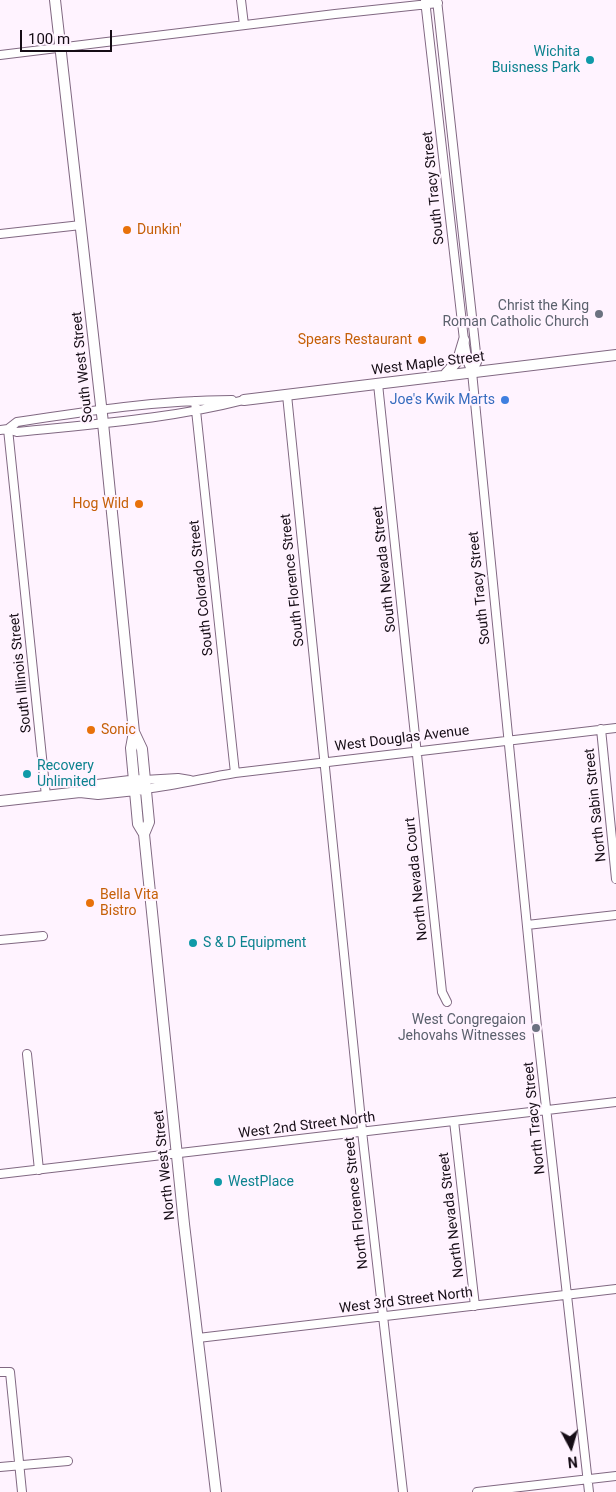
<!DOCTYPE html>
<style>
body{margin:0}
#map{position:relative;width:616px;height:1492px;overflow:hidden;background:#fff3ff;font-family:Roboto,sans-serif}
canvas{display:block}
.north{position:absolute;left:546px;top:1422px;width:50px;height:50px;-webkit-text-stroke:4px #fff3ff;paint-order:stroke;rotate:174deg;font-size:14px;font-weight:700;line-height:20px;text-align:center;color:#150c15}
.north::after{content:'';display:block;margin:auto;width:18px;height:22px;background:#150c15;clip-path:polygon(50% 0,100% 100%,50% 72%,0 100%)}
.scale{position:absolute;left:20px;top:30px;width:92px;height:22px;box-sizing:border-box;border:2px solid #150c15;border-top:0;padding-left:6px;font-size:15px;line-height:18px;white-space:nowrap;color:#150c15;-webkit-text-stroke:4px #fff3ff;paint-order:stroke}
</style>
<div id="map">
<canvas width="616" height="1492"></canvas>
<div class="north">N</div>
<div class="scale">100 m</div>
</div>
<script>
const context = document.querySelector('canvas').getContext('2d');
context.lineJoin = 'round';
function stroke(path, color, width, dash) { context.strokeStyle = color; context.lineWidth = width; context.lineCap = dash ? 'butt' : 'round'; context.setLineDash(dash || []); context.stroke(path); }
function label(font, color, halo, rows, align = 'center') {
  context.font = font + ' Roboto,sans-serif'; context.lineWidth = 4; context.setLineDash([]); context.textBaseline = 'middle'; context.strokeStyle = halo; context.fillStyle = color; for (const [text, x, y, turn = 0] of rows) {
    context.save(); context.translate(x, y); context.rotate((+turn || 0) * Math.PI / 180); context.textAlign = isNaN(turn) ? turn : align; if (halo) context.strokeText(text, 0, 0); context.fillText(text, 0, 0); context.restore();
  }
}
const minor = new Path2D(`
 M241 0 244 25
 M425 0 464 340 468 363 472 372 537 1027 589 1492
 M437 0 477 362 472 372
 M0 55 335 14 438 3
 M0 234 81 225
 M378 384 442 992 447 1002
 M287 395 363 1140 403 1492
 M195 401 235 773
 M8 429 46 796
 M8 429 17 422C88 411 160 400 232 400
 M0 430 8 429 17 432C93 424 170 419 244 400
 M601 729 616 879
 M144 780 178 778 190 780
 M145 789C176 785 205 778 235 773L616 728
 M527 925 616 915
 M0 940 43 936
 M27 1054 39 1170
 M454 1121 475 1306
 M0 1174 616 1102
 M198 1338 616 1289
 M0 1372H10L22 1492
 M0 1467 68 1461
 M477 1492 616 1476`);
const major = new Path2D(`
 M55 0 103 423 134 732 131 748 138 824 144 834 184 1224 216 1492
 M444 376 458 360 464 340
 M244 400 616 355
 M134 732 142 749 149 822 144 834
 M80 792 89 786 138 780
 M0 801 80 792 98 794 145 789`);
stroke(minor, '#816882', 10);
stroke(major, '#816882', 12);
stroke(minor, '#fff', 8);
stroke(major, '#fff', 10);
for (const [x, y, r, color] of [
 [590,60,5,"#0f9aa8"],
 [127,230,5,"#e8710a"],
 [599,314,5,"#6b7280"],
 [422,340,5,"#e8710a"],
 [505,400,5,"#3f7fe0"],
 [139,504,5,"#e8710a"],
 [91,730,5,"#e8710a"],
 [27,774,5,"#0f9aa8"],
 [90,903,5,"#e8710a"],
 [193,943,5,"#0f9aa8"],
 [536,1028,5,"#6b7280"],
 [218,1182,5,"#0f9aa8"]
]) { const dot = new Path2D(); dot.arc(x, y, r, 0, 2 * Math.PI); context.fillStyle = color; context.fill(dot); stroke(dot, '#fff3ff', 2); }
label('14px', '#0d838f', '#fff3ff', [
 ["Wichita",580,52,"right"],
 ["Buisness Park",580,68,"right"],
 ["Recovery",37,766],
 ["Unlimited",37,782],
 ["S & D Equipment",203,943],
 ["WestPlace",228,1182]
], 'left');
label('14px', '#150c15', '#fff3ff', [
 ["South Tracy Street",434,188,-96],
 ["West Maple Street",428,364,-7],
 ["South West Street",83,367,-96],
 ["South Nevada Street",385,569,-96],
 ["South Florence Street",293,580,-96],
 ["South Colorado Street",202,588,-96],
 ["South Tracy Street",480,588,-96],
 ["South Illinois Street",21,673,-96],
 ["West Douglas Avenue",402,739,-7],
 ["North Sabin Street",596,805,-96],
 ["North Nevada Court",417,879,-96],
 ["North Tracy Street",535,1118,-96],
 ["West 2nd Street North",307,1126,-7],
 ["North West Street",165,1165,-96],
 ["North Florence Street",357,1203,-96],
 ["North Nevada Street",452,1215,-97],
 ["West 3rd Street North",406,1301,-7]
]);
label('14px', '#c56008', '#fff3ff', [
 ["Dunkin'",137,230],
 ["Spears Restaurant",412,340,"right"],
 ["Hog Wild",129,504,"right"],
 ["Sonic",101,730],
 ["Bella Vita",100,895],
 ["Bistro",100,911]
], 'left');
label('14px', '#5b616d', '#fff3ff', [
 ["Christ the King",589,306],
 ["Roman Catholic Church",589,322],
 ["West Congregaion",526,1020],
 ["Jehovahs Witnesses",526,1036]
], 'right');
label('14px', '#366cbe', '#fff3ff', [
 ["Joe's Kwik Marts",495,400]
], 'right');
</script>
